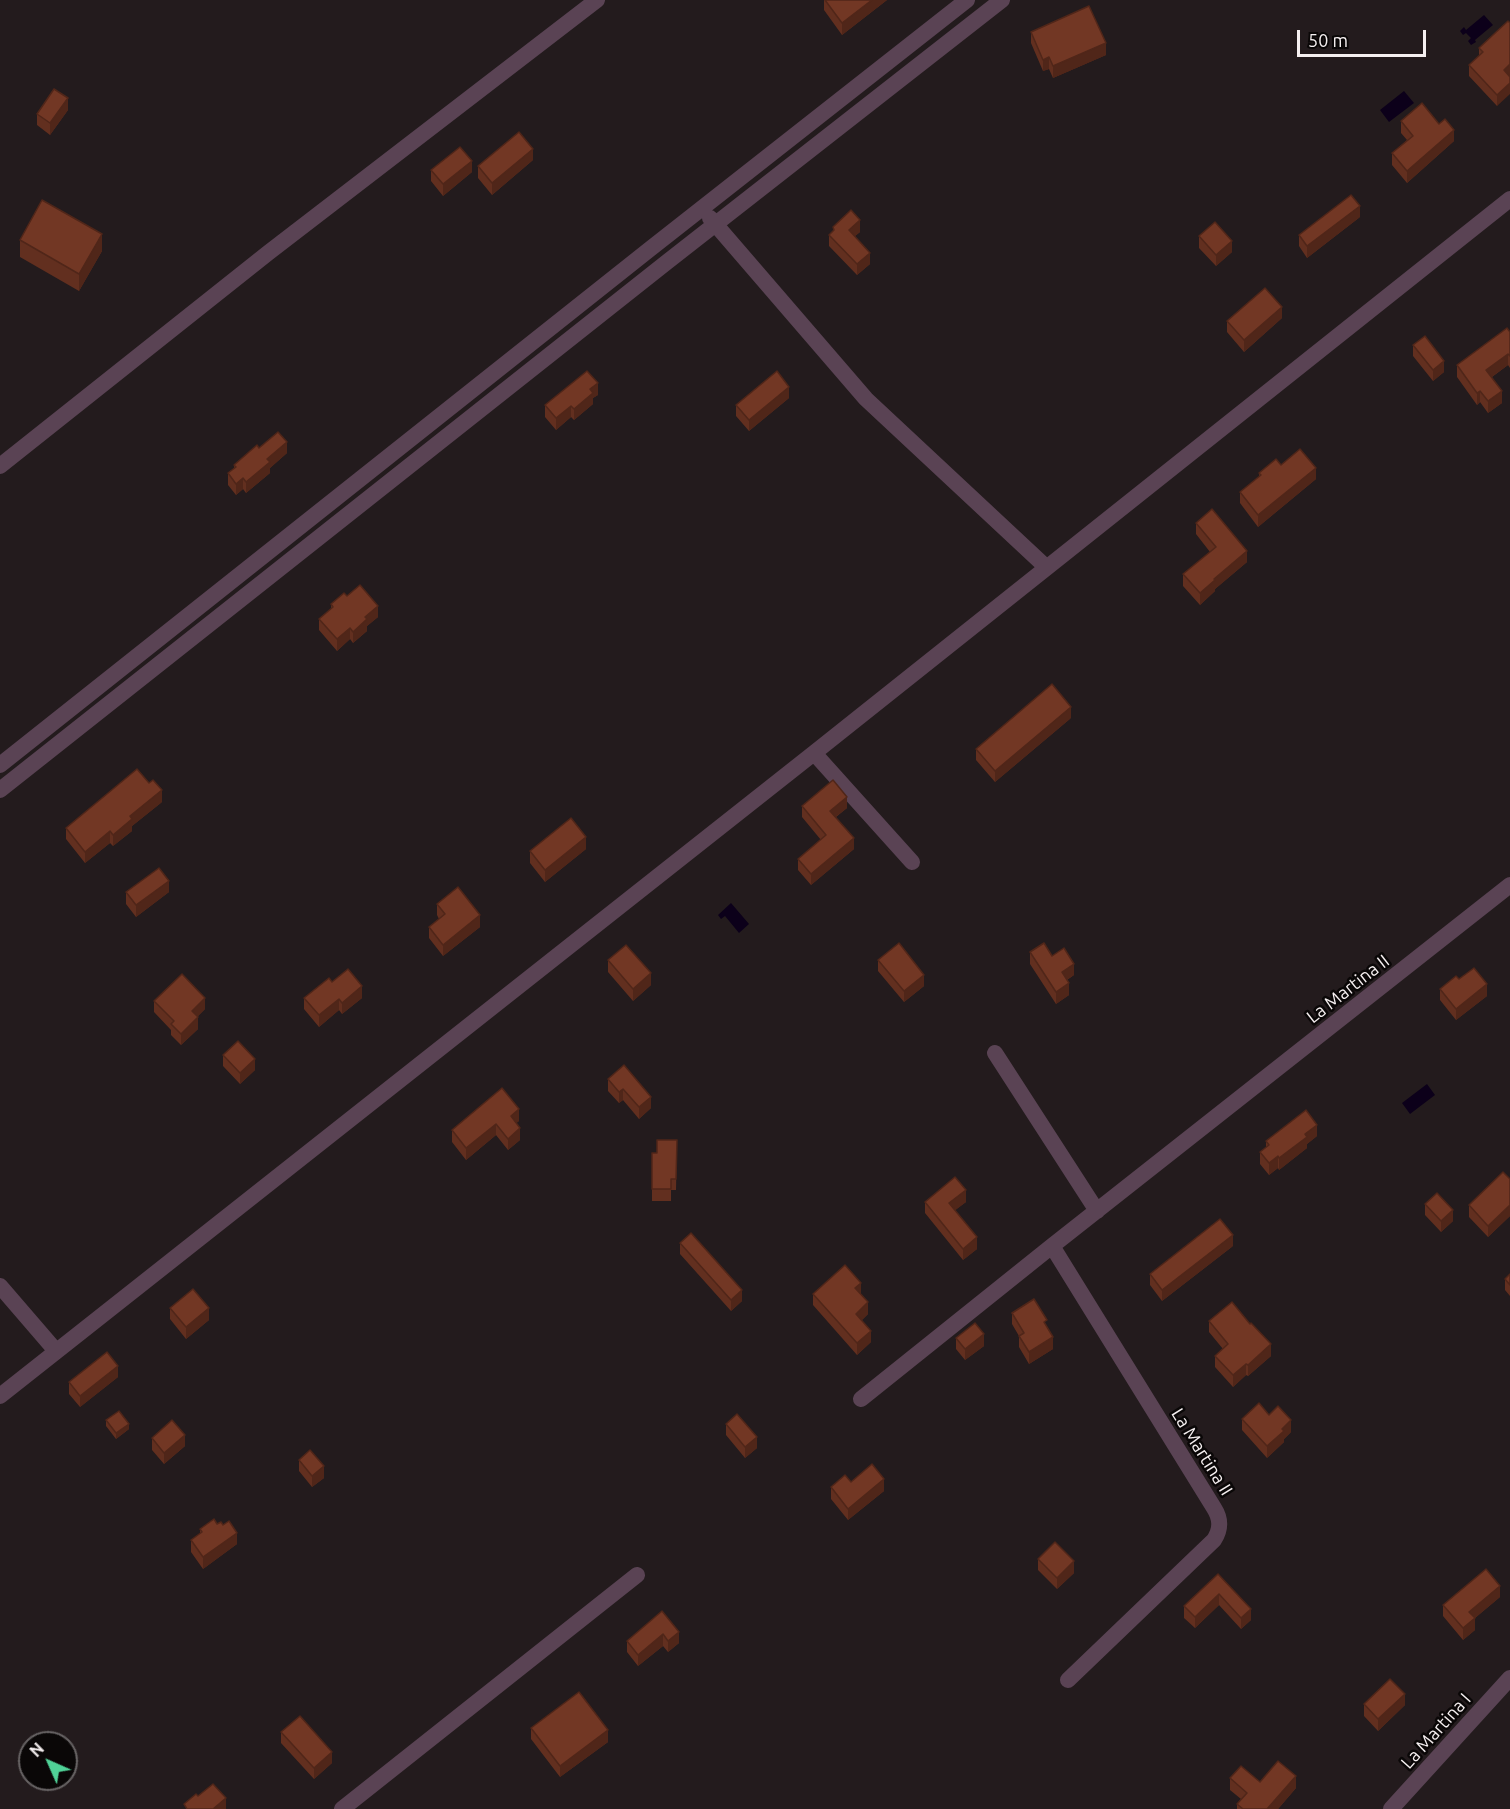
<!DOCTYPE html>
<style>
body{margin:0}
#map{position:relative;width:1510px;height:1809px;overflow:hidden;background:#231b1d;font-family:Ubuntu,sans-serif}
canvas{display:block}
.north{position:absolute;left:18px;top:1731px;width:60px;height:60px;box-sizing:border-box;background:#0a0707;border:2px solid #686465;border-radius:50%;rotate:315deg;font-size:16px;font-weight:700;line-height:24px;text-align:center;color:#f6f0f1}
.north::after{content:'';display:block;margin:auto;width:21px;height:27px;background:#50d398;clip-path:polygon(50% 0,100% 100%,50% 72%,0 100%)}
.scale{position:absolute;left:1297px;top:30px;width:129px;height:27px;box-sizing:border-box;border:3px solid #f6f0f1;border-top:0;padding-left:8px;font-size:18px;line-height:21px;white-space:nowrap;color:#f6f0f1;-webkit-text-stroke:4px #0a0707;paint-order:stroke}
</style>
<div id="map">
<canvas width="1510" height="1809"></canvas>
<div class="north">N</div>
<div class="scale">50 m</div>
</div>
<script>
const context = document.querySelector('canvas').getContext('2d');
context.lineJoin = 'round';
function fillPath(path, color) { context.fillStyle = color; context.fill(path, 'evenodd'); }
function stroke(path, color, width, dash) { context.strokeStyle = color; context.lineWidth = width; context.lineCap = dash ? 'butt' : 'round'; context.setLineDash(dash || []); context.stroke(path); }
function label(font, color, halo, rows, align = 'center') {
  context.font = font + ' Ubuntu,sans-serif'; context.lineWidth = 5; context.setLineDash([]); context.textBaseline = 'middle'; context.strokeStyle = halo; context.fillStyle = color; for (const [text, x, y, turn = 0] of rows) {
    context.save(); context.translate(x, y); context.rotate((+turn || 0) * Math.PI / 180); context.textAlign = isNaN(turn) ? turn : align; if (halo) context.strokeText(text, 0, 0); context.fillText(text, 0, 0); context.restore();
  }
}
fillPath(new Path2D(`
 M1484 15 1493 25 1475 40 1476 42 1471 45 1468 41 1471 38 1466 33 1463 35 1460 31 1464 27 1466 30Z
 M1404 91 1414 103 1389 122 1380 110Z
 M731 903 749 924 739 933 725 916 721 919 718 915Z
 M1427 1084 1435 1095 1410 1114 1402 1103Z`), '#0c001a');
stroke(new Path2D(`
 M710 218 866 399 1046 567
 M0 466 268 253 597 0
 M814 753 912 862
 M0 765 650 249 967 0
 M0 790 667 262 1002 0
 M995 1053 1097 1211
 M1052 1246 1214 1508C1221 1519 1221 1529 1214 1540L1068 1680
 M0 1286 56 1351
 M0 1396 814 753 1510 199
 M861 1399 1052 1246 1510 885
 M342 1809 637 1575
 M1391 1809 1510 1678`), '#5a4354', 16);
fillPath(new Path2D(`
 M824 0H887L842 35 824 10Z
 M1031 32 1106 55 1053 78 1049 69 1043 71 1031 43Z
 M1479 48 1510 76 1497 106 1469 76V65L1479 56Z
 M68 110 50 135 37 125V114Z
 M1401 121 1439 124 1454 141 1407 183 1392 165V153L1407 140 1401 133Z
 M533 160 492 195 478 178V166Z
 M431 170 472 172 443 196 431 181Z
 M1360 217 1307 258 1299 246V235Z
 M833 227 860 232 855 236 870 264 857 275 829 246V235L833 231Z
 M1199 236 1232 252 1216 266 1199 248Z
 M20 240 102 251 79 291 20 257Z
 M1282 318 1244 352 1227 332V321Z
 M1510 332V368L1508 365 1492 377 1502 403 1488 413 1480 402 1477 405 1457 377V365Z
 M1413 345 1444 372 1433 381 1413 356Z
 M598 395 593 398V404L574 420 571 417 556 430 545 417V405Z
 M789 398 749 431 736 416V405Z
 M259 448 287 453 270 468V473L246 493 243 489 236 495 228 485V473L234 468V465Z
 M1281 465 1316 479 1258 527 1240 503V492L1259 477V473Z
 M1196 523 1247 562 1215 589V591L1200 605 1183 586V574L1210 552 1196 534Z
 M347 596 378 617 367 626V631L353 643 350 639 337 651 319 630V619L331 609V604Z
 M1071 718 995 782 976 760V749Z
 M162 802 132 826V831L113 846 110 843 85 863 66 839V828Z
 M802 806 847 808 836 817 854 849 811 885 798 870V859L821 840 802 817Z
 M586 849 545 882 530 863V851Z
 M126 892H169L136 917 126 904Z
 M437 904 480 927 443 956 429 938V927L439 919 437 915Z
 M1030 952 1052 956 1074 975 1067 980 1069 995 1056 1004 1030 964Z
 M608 960 651 985 633 1001 608 972Z
 M878 960 924 986 904 1002 878 971Z
 M1459 979 1487 996 1456 1020 1440 1000V989Z
 M332 982 362 998 342 1014 339 1010 319 1027 304 1009V998Z
 M154 1001 205 1009 197 1017 198 1029 181 1045 171 1035V1030L154 1012Z
 M223 1055 255 1070 240 1084 223 1066Z
 M608 1079 651 1108 639 1119 623 1100 619 1103 608 1091Z
 M519 1121 516 1123 520 1140 508 1150 496 1135 466 1160 452 1142V1130Z
 M1317 1136 1307 1144V1148L1279 1170 1278 1168 1269 1175 1260 1164V1152L1266 1148V1141Z
 M677 1140 676 1190H671V1201H652V1153H657Z
 M1510 1179V1216L1488 1237 1469 1217V1205Z
 M925 1202H966L955 1210 977 1249 963 1260 925 1213Z
 M1425 1204 1453 1221 1441 1232 1425 1215Z
 M680 1243 742 1301 731 1311 680 1254Z
 M1233 1246 1162 1301 1150 1285V1274Z
 M1510 1274V1296L1505 1290V1279Z
 M813 1294H861L868 1314 862 1320 871 1342 857 1355 813 1305Z
 M170 1308 209 1320 186 1339 170 1319Z
 M1012 1313 1047 1327 1053 1349 1029 1364 1019 1347V1336L1012 1324Z
 M1209 1321 1271 1356 1248 1376 1246 1375 1233 1387 1215 1367V1356L1223 1349 1209 1332Z
 M956 1338 984 1346 965 1360 956 1349Z
 M118 1377 80 1407 69 1394V1382Z
 M1269 1415 1291 1432 1284 1439V1442L1267 1458 1242 1430V1419Z
 M106 1420 129 1429 116 1439 106 1426Z
 M726 1424 757 1448 745 1458 726 1435Z
 M152 1438 185 1446 164 1464 152 1450Z
 M299 1460 324 1478 312 1487 299 1471Z
 M851 1482 884 1491 848 1520 831 1499V1487Z
 M217 1524 237 1544 203 1569 191 1552V1540L200 1534V1529Z
 M1038 1559 1074 1573 1057 1589 1038 1570Z
 M1218 1574 1251 1620 1241 1629 1219 1605 1195 1628 1184 1618V1606Z
 M1500 1597 1475 1618V1630L1463 1640 1443 1616V1605Z
 M662 1611 679 1643 668 1652 663 1646 638 1666 627 1652V1641Z
 M1364 1704 1405 1705 1378 1731 1364 1716Z
 M531 1728 608 1742 560 1777 531 1739Z
 M281 1732 332 1763 314 1779 281 1743Z
 M1230 1778 1260 1782 1296 1788 1278 1809H1237V1804L1241 1799 1230 1790Z`), '#622f1f');
fillPath(new Path2D(`
 M872 0H887L842 35V23Z
 M1106 43V55L1053 78V66Z
 M1049 57V69L1043 71V60Z
 M1510 64V76L1504 81V70Z
 M1510 83V94L1497 106V95Z
 M68 98V110L50 135V123Z
 M1454 130V141L1407 183V171Z
 M533 149V160L492 195V183Z
 M472 161V172L443 196V184Z
 M1360 206V217L1307 258V246Z
 M860 220V232L849 241V230Z
 M102 234V251L79 291V274Z
 M1232 241V252L1216 266V255Z
 M870 253V264L857 275V264Z
 M1282 307V318L1244 352V340Z
 M1508 354V365L1486 381V370Z
 M1444 361V372L1433 381V370Z
 M598 383V395L593 398V404L574 420V409L590 389Z
 M789 387V398L749 431V420Z
 M1480 391V402L1477 405V393Z
 M1502 391V403L1488 413V401Z
 M571 406V417L556 430V418Z
 M287 442V453L270 468V473L246 493V482L267 459Z
 M1316 468V479L1258 527V515Z
 M243 478V489L236 495V484Z
 M1247 551V562L1215 589V591L1200 605V593L1214 579Z
 M378 606V617L367 626V631L353 643V632L365 617Z
 M350 628V639L337 651V639Z
 M1071 707V718L995 782V771Z
 M162 790V802L132 826V831L113 846V835L130 816Z
 M847 797V808L830 821V811Z
 M110 831V843L85 863V852Z
 M586 837V849L545 882V870Z
 M854 838V849L811 885V874Z
 M169 881V892L136 917V905Z
 M480 915V927L443 956V945Z
 M1074 964V975L1062 983V972Z
 M651 973V985L633 1001V989Z
 M924 975V986L904 1002V991Z
 M1069 983V995L1056 1004V992Z
 M1487 984V996L1456 1020V1009Z
 M362 986V998L342 1014V1003Z
 M205 998V1009L192 1022V1011Z
 M339 999V1010L319 1027V1015Z
 M198 1017V1029L181 1045V1034Z
 M255 1059V1070L240 1084V1073Z
 M623 1089V1100L619 1103V1092Z
 M651 1097V1108L639 1119V1107Z
 M519 1109V1121L511 1128V1116Z
 M496 1124V1135L466 1160V1148Z
 M1317 1125V1136L1307 1144V1148L1279 1170V1158L1305 1134Z
 M520 1128V1140L508 1150V1139Z
 M1278 1156V1168L1269 1175V1163Z
 M966 1190V1202L949 1215V1203Z
 M1510 1205V1216L1488 1237V1226Z
 M1453 1210V1221L1441 1232V1221Z
 M1233 1235V1246L1162 1301V1290Z
 M977 1237V1249L963 1260V1249Z
 M861 1283V1295L855 1288Z
 M742 1290V1301L731 1311V1300Z
 M868 1302V1314L856 1325V1314Z
 M209 1308V1320L186 1339V1327Z
 M871 1331V1342L857 1355V1343Z
 M984 1334V1346L965 1360V1349Z
 M1053 1337V1349L1029 1364V1352Z
 M1271 1344V1356L1248 1376V1365Z
 M1246 1364V1375L1233 1387V1375Z
 M118 1366V1377L80 1407V1396Z
 M1291 1420V1432L1284 1439V1442L1267 1458V1446L1282 1429Z
 M129 1424V1429L116 1439V1433Z
 M185 1435V1446L164 1464V1453Z
 M757 1437V1448L745 1458V1447Z
 M324 1466V1478L312 1487V1476Z
 M884 1479V1491L848 1520V1509Z
 M237 1533V1544L203 1569V1557Z
 M1074 1561V1573L1057 1589V1578Z
 M1500 1586V1597L1469 1623V1612Z
 M1219 1594V1605L1195 1628V1617Z
 M1251 1609V1620L1241 1629V1618Z
 M1475 1618V1630L1463 1640V1628Z
 M679 1632V1643L668 1652V1641Z
 M663 1634V1646L638 1666V1655Z
 M1405 1694V1705L1378 1731V1719Z
 M608 1730V1742L560 1777V1766Z
 M332 1752V1763L314 1779V1768Z
 M1296 1776V1788L1278 1809H1267Z
 M226 1798V1809H213Z`), '#502619');
const building = new Path2D(`
 M825 0H872L842 23Z
 M1089 6 1106 43 1053 66 1049 57 1043 60 1031 32Z
 M1508 21 1510 23V64L1504 70 1510 77V83L1497 95 1469 65 1483 52 1479 48Z
 M54 89 68 98 50 123 37 114Z
 M1422 103 1439 124 1445 119 1454 130 1407 171 1392 153 1413 136 1401 121Z
 M519 132 533 149 492 183 478 166Z
 M460 147 472 161 443 184 431 170Z
 M1351 195 1360 206 1307 246 1299 235Z
 M42 200 102 234 79 274 20 240Z
 M851 210 860 220 849 230 870 253 857 264 829 235 834 230 833 227Z
 M1215 222 1232 241 1216 255 1199 236Z
 M1265 288 1282 307 1244 340 1227 321Z
 M1507 328 1510 332V356L1508 354 1486 370 1502 391 1488 401 1480 391 1477 393 1457 365Z
 M1425 336 1444 361 1433 370 1413 345Z
 M587 371 598 383 590 389 593 393 574 409 571 406 556 418 545 405Z
 M777 371 789 387 749 420 736 405Z
 M278 432 287 442 267 459 270 462 246 482 243 478 236 484 228 473 236 467 234 465 257 445 259 448Z
 M1300 449 1316 468 1258 515 1240 492 1261 475 1259 473 1276 459 1281 465Z
 M1212 509 1247 551 1214 579 1215 580 1200 593 1183 574 1216 547 1196 523Z
 M360 585 378 606 365 617 367 619 353 632 350 628 337 639 319 619 333 607 331 604 344 593 347 596Z
 M1052 684 1071 707 995 771 976 749Z
 M137 769 149 783 153 780 162 790 130 816 132 819 113 835 110 831 85 852 66 828Z
 M833 780 847 797 830 811 854 838 811 874 798 859 826 835 802 806Z
 M571 818 586 837 545 870 530 851Z
 M159 868 169 881 136 905 126 892Z
 M458 887 480 915 443 945 429 927 445 914 437 904Z
 M899 943 924 975 904 991 878 960Z
 M1044 943 1052 956 1064 948 1074 964 1062 972 1069 983 1056 992 1030 952Z
 M626 945 651 973 633 989 608 960Z
 M1474 968 1487 984 1456 1009 1440 989 1456 976 1459 979Z
 M348 969 362 986 342 1003 339 999 319 1015 304 998 329 978 332 982Z
 M182 974 205 998 192 1011 198 1017 181 1034 171 1024 174 1021 154 1001Z
 M238 1041 255 1059 240 1073 223 1055Z
 M624 1065 651 1097 639 1107 623 1089 619 1092 608 1079Z
 M502 1088 519 1109 511 1116 520 1128 508 1139 496 1124 466 1148 452 1130Z
 M1306 1110 1317 1125 1305 1134 1307 1137 1279 1158 1278 1156 1269 1163 1260 1152 1269 1145 1266 1141Z
 M657 1140H677L676 1179H671V1189H652V1153H657Z
 M1503 1172 1510 1179V1205L1488 1226 1469 1205Z
 M955 1177 966 1190 949 1203 977 1237 963 1249 925 1202Z
 M1437 1193 1453 1210 1441 1221 1425 1204Z
 M1220 1219 1233 1235 1162 1290 1150 1274Z
 M691 1233 742 1290 731 1300 680 1243Z
 M845 1265 861 1283 855 1288 868 1302 856 1314 871 1331 857 1343 813 1294Z
 M1510 1274V1285L1505 1279Z
 M193 1289 209 1308 186 1327 170 1308Z
 M1034 1299 1047 1320 1044 1322 1053 1337 1029 1352 1019 1336 1024 1333 1012 1313Z
 M1232 1302 1250 1324 1251 1323 1271 1344 1248 1365 1246 1364 1233 1375 1215 1356 1228 1344 1209 1321Z
 M975 1323 984 1334 965 1349 956 1338Z
 M107 1352 118 1366 80 1396 69 1382Z
 M1259 1403 1269 1415 1278 1406 1291 1420 1282 1429 1284 1431 1267 1446 1242 1419Z
 M119 1411 129 1424 116 1433 106 1420Z
 M737 1414 757 1437 745 1447 726 1424Z
 M172 1420 185 1435 164 1453 152 1438Z
 M310 1450 324 1466 312 1476 299 1460Z
 M872 1464 884 1479 848 1509 831 1487 845 1475 851 1482Z
 M214 1519 217 1524 221 1522 223 1525 229 1521 237 1533 203 1557 191 1540 202 1532 200 1529Z
 M1055 1542 1074 1561 1057 1578 1038 1559Z
 M1486 1569 1500 1586 1469 1612 1475 1618 1463 1628 1443 1605Z
 M1218 1574 1251 1609 1241 1618 1219 1594 1195 1617 1184 1606Z
 M662 1611 679 1632 668 1641 663 1634 638 1655 627 1641Z
 M1390 1679 1405 1694 1378 1719 1364 1704Z
 M579 1692 608 1730 560 1766 531 1728Z
 M300 1716 332 1752 314 1768 281 1732Z
 M1278 1761 1296 1776 1267 1809H1243L1237 1804 1247 1793 1230 1778 1241 1766 1260 1782Z
 M213 1784 226 1798 213 1809H187L184 1804 196 1794 198 1796Z`);
fillPath(building, '#723724');
stroke(building, '#502619', 1.5);
label('18px', '#f6f0f1', '#0a0707', [
 ["La Martina II",1348,989,-38],
 ["La Martina II",1202,1452,58],
 ["La Martina I",1436,1731,-48]
]);
</script>
